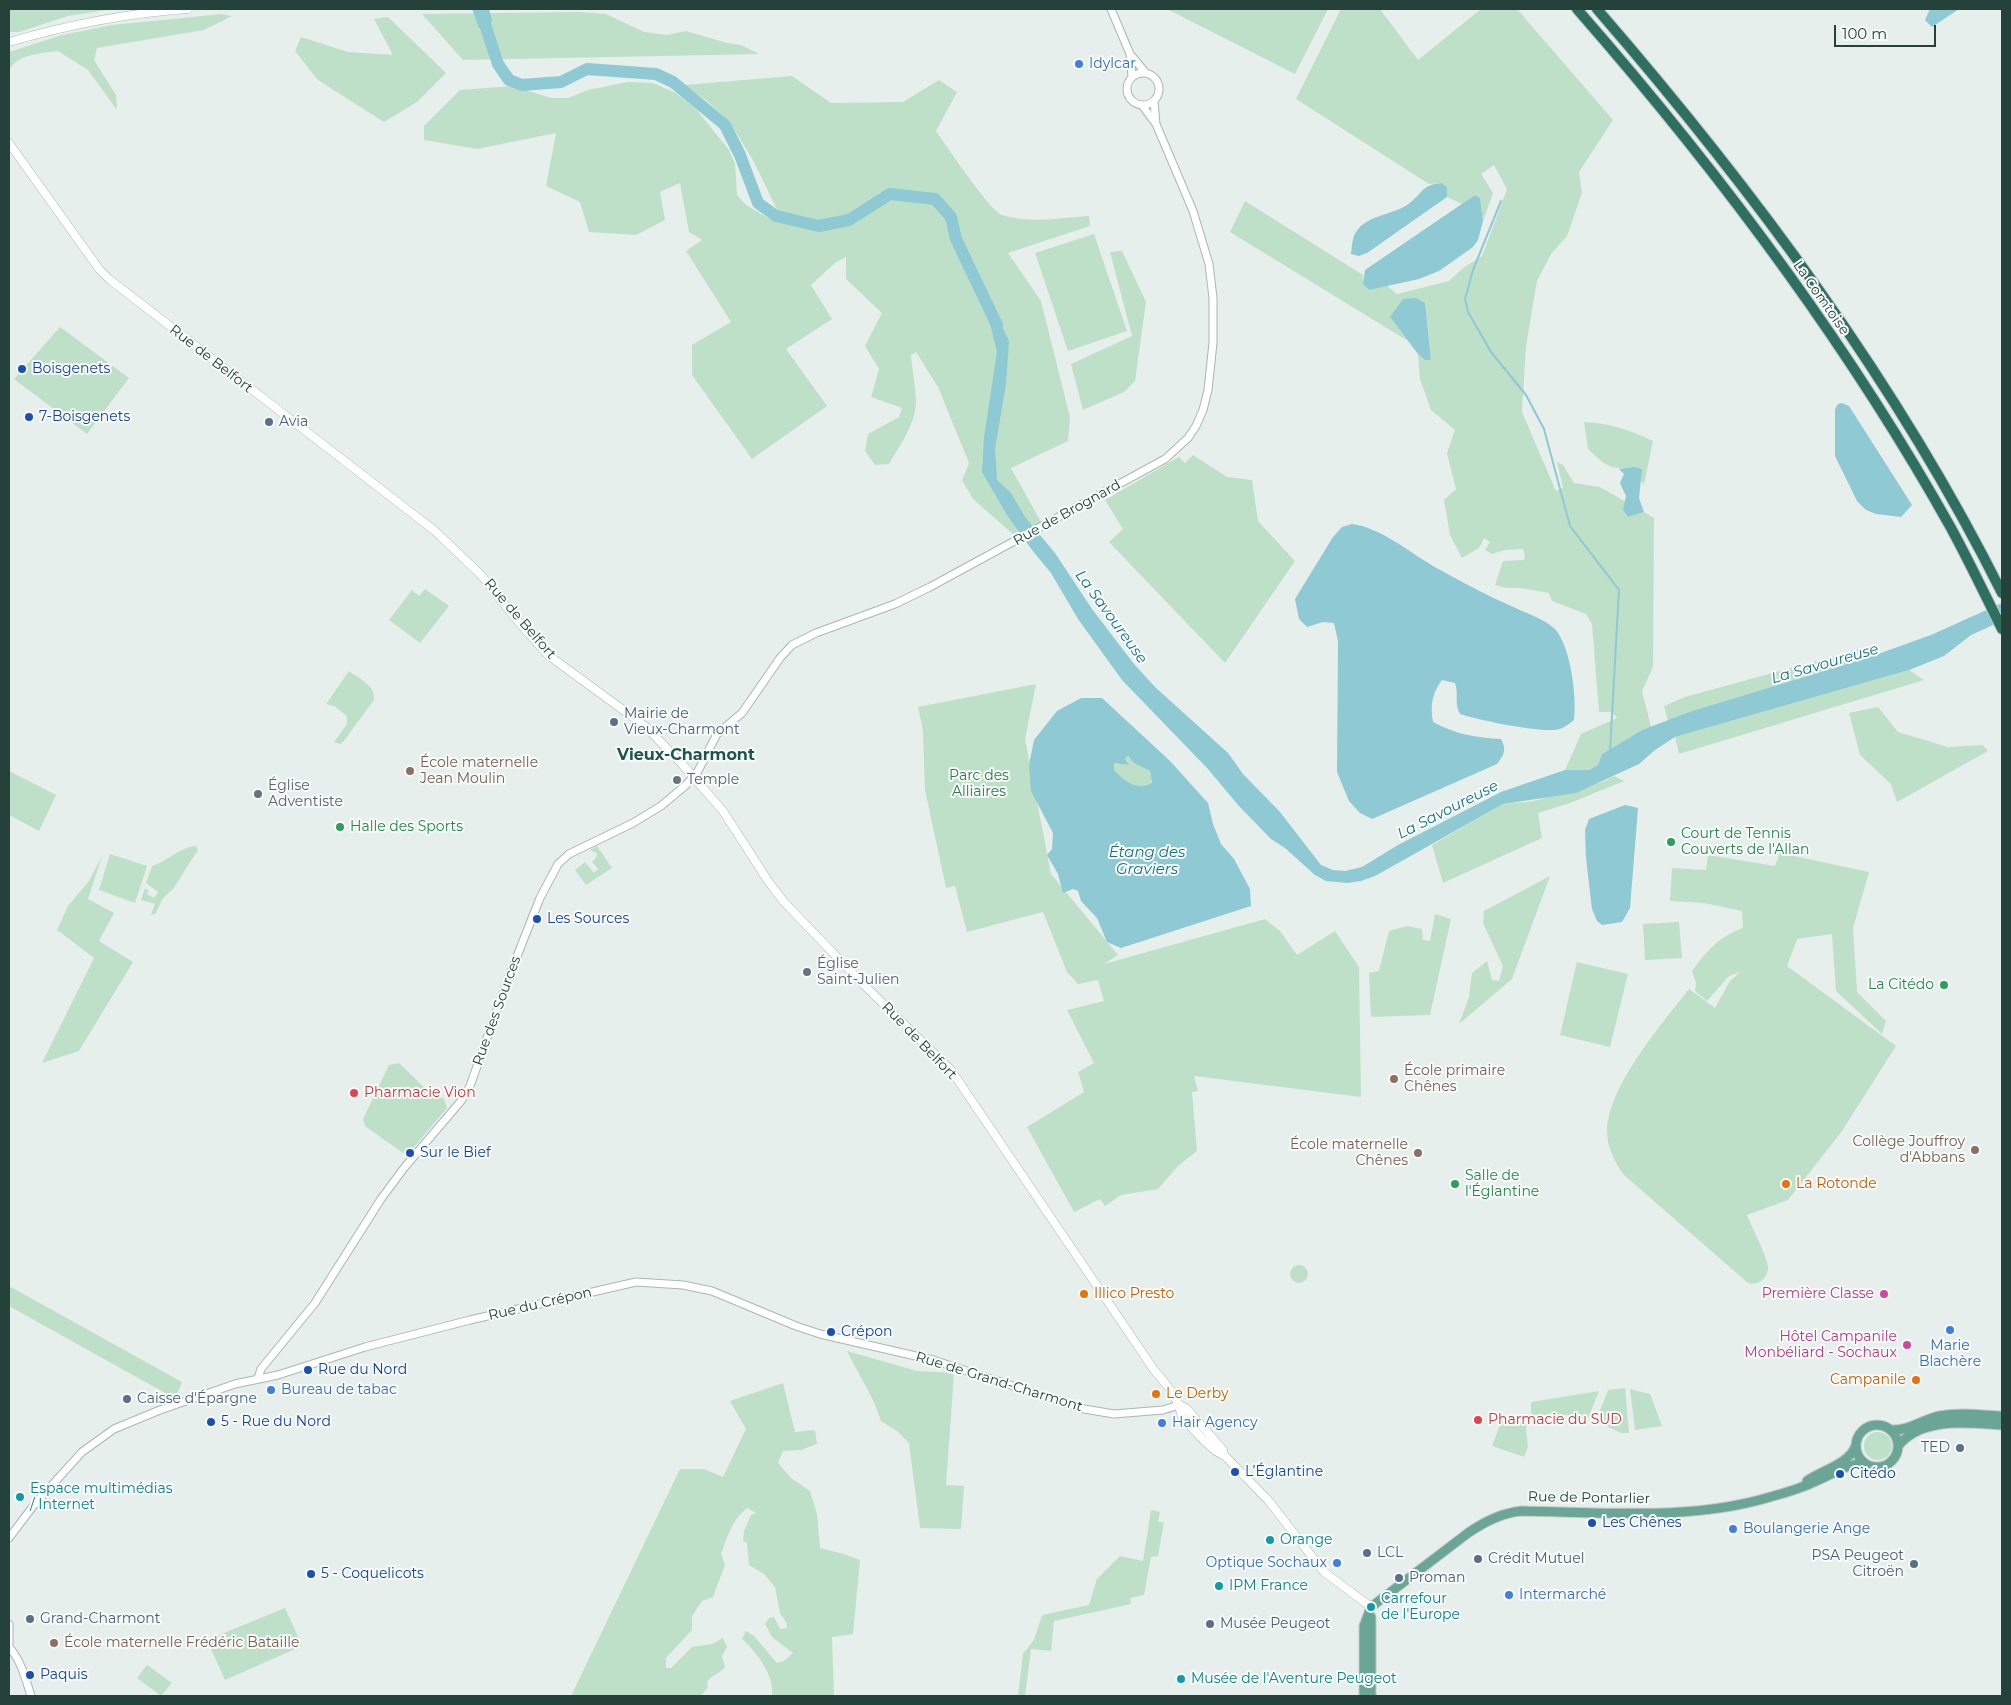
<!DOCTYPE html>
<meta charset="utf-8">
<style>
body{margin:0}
#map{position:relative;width:2011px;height:1705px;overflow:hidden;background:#e6efeb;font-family:Montserrat,sans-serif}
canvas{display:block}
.frame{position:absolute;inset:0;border:10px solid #24423a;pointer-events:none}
.scale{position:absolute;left:1834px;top:25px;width:102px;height:22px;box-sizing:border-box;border:2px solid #24423a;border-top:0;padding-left:6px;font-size:15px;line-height:18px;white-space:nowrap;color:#24423a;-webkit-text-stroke:4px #f7fbf9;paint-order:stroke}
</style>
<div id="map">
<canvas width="2011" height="1705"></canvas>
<div class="frame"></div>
<div class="scale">100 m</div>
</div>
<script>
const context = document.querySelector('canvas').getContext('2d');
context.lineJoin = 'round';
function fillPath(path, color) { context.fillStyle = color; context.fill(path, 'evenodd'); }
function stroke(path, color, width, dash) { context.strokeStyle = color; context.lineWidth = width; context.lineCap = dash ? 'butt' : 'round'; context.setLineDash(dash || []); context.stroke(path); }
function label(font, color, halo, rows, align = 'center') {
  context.font = font + ' Montserrat,sans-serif'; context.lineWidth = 4; context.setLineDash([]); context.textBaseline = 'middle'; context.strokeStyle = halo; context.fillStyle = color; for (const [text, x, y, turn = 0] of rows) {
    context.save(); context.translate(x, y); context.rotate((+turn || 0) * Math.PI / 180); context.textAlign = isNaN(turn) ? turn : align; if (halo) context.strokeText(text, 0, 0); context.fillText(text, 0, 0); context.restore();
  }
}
fillPath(new Path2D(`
 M9 9H113L68 16 19 32H9Z
 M1167 9H1328L1295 74Z
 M1341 9H1380L1418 60 1481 9H1517L1613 120 1579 172 1582 193 1567 236 1551 254 1537 281 1526 346 1522 412 1556 491 1563 488 1557 462 1563 465 1574 483 1600 487 1626 502 1623 510 1628 516 1644 512 1654 518 1653 667 1642 691 1651 727 1642 730 1602 754 1598 765 1589 770H1565L1581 734 1617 718 1612 712H1599L1592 624 1586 614 1552 601 1549 593 1521 588H1506L1495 585 1503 561 1524 560 1525 555 1523 549 1505 550 1492 554 1485 550 1490 542 1484 538 1479 548 1462 558 1450 535 1444 500 1456 489 1447 453 1455 430 1431 410 1420 379 1418 354 1425 360 1431 359 1425 303 1390 317 1408 341 1230 232 1245 201 1363 275V284L1369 290 1386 285 1397 294 1449 281 1463 268 1482 256 1507 189 1494 165 1481 174 1493 193 1483 221 1480 198 1475 195 1462 204 1447 197V187L1442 183 1429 184 1296 99Z
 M580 12 606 14 644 32 667 35 686 31 727 43 741 45 759 54 463 60 422 14Z
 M222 14 232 16 204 30 97 48 94 60 116 95 117 110 88 70 58 51C43 53 17 54 9 70V52L62 35 112 25Z
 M388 17 446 73 417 102 384 122 318 80 295 51 301 37 348 52 393 55 374 19Z
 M792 76 831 103 903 102 939 80 957 92 936 131C946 145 990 211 1002 215 1029 224 1060 218 1089 216L1090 226 1008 253 1041 301 1070 417 1068 441 1011 468 1041 522 1015 536 973 499 962 480 969 463 938 387 916 352 911 355C912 371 916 387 916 403 915 425 900 445 889 464L875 465 865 451 868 434 899 417 902 408 871 397 879 369 865 346 882 313 846 279V257L835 263 811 285 832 319 786 349 827 406 752 459 692 375V345L731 322 686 251 702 240 689 232 680 183 660 192 665 220 636 235 589 232 580 202 546 186 556 133 477 149 424 140V126L460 90 513 86 551 98H568L588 90 628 82 653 83 676 93 696 109 729 150 735 164 737 195 746 205 770 219 778 212 754 162 729 121 707 101 684 85Z
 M1094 234 1127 331 1068 351 1035 253Z
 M1122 251 1146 302 1135 381 1124 392 1083 410 1071 364 1132 336 1110 252Z
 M60 327 129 378 87 434 14 379Z
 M1584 422C1609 423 1630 430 1653 441L1644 484 1641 481V469C1633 466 1626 469 1618 468 1605 467 1597 457 1588 449Z
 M1193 455 1227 477 1252 480 1258 521 1295 561 1225 663 1109 542 1123 529 1105 500 1179 457 1185 463Z
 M425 589 449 606 420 643 389 620 412 590 419 596Z
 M1860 649 1867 658 1692 711 1668 721 1664 706 1685 697Z
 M1909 670 1924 680 1679 754 1675 737Z
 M349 671C359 679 376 685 374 700L343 742 340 744 334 742 347 724V716L334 706 326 704Z
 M1036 684 1025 739 1051 874 1118 955 1104 964 1265 919 1280 931 1297 955 1335 931 1359 967 1361 1097 1194 1076 1198 1091 1192 1092 1197 1151 1178 1166 1158 1189 1121 1195 1105 1206 1100 1199 1074 1212 1027 1127 1084 1092 1078 1072 1094 1063 1067 1010 1104 1001 1098 980 1078 984 1067 972 1043 912 967 932 955 886 946 888 925 790 923 731 918 707Z
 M1878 707 1898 732 1948 747 1983 745 1988 751 1897 802 1891 784 1860 755 1849 713Z
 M1128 756 1134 763 1150 771 1152 783C1136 791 1125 781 1113 769L1114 763 1129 765 1125 759Z
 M9 771 56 795 39 831 9 815Z
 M1614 776 1624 781 1570 803 1538 813 1542 838 1443 883 1432 845 1503 804 1534 801 1605 781Z
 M196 846 198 850 173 889 163 898 155 914 151 915 155 904 141 900 145 888 149 891 147 894 154 898 158 892 146 883 152 866C168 861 178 848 196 846Z
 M597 846 612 868 586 885 575 870 585 862 594 873 598 869 592 862 596 858 597 853 590 850Z
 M1780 853 1869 872 1853 928 1857 992 1886 1021 1882 1034 1836 991 1832 934 1797 939 1787 966 1896 1046 1842 1131 1788 1200 1747 1215C1752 1227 1766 1255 1768 1266 1769 1278 1758 1286 1748 1283L1624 1175C1615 1163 1608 1149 1607 1133 1606 1088 1662 1024 1689 989L1715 1008 1730 981 1740 972 1729 976 1707 1001 1695 991 1696 983 1692 971C1707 950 1719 937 1743 928L1742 911 1704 903 1670 901 1672 868 1706 870 1708 855 1775 866Z
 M110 854 147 866 135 903 99 890Z
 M102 856 88 899 114 913 99 941 133 962 79 1051 42 1063 94 958 57 930 68 906 89 881Z
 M1550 876 1512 979 1459 1024 1469 997 1472 973 1487 961 1492 980 1499 981 1503 966 1483 923 1484 911Z
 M1435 914 1451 919 1430 1015 1371 1017 1369 973 1379 971 1389 931 1407 926 1422 929 1423 940 1430 941Z
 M1679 922 1682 958 1645 960 1643 924Z
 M1577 962 1628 974 1610 1047 1560 1035Z
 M399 1063 425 1088 444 1099 447 1108 409 1153H403L365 1126 363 1119 389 1065Z
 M1290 1274a9 9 0 1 1 18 0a9 9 0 1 1-18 0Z
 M9 1286 182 1382 176 1397 174 1398 9 1306Z
 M847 1351 917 1371 954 1373 946 1485 964 1486 961 1529 920 1528 909 1443 897 1431 881 1421 874 1402Z
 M783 1383 795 1432 815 1430 817 1444 801 1450 783 1451 778 1463 791 1478 810 1491 817 1514 820 1548 844 1554 860 1560 853 1634 832 1637 834 1696H772C774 1674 757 1653 742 1639L746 1631 754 1636 777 1663 784 1661 793 1653 772 1637 765 1624 769 1618 774 1617 780 1629 787 1628V1624L780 1613 775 1587 764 1574 749 1565 747 1543 743 1541 744 1531 751 1515 756 1513 747 1508C732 1520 727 1537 721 1554L725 1565 713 1597 702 1601 692 1616V1630L666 1658V1668H671L692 1647 712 1644 723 1638 727 1647 722 1656 725 1667C719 1674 713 1674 707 1682L708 1687 701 1696H571L680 1469H704L723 1477 746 1429 730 1401Z
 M1625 1388 1629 1433H1621L1596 1421 1608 1390Z
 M1630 1389 1650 1394 1662 1426 1635 1430Z
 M1599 1391 1587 1421 1573 1415H1531V1402Z
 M1504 1415 1527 1424 1526 1428 1528 1447 1524 1457 1492 1446Z
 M1864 1446a14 14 0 1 1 28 0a14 14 0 1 1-28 0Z
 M1151 1510 1160 1512 1158 1522H1164L1158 1556 1151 1557 1144 1595 1130 1598 1131 1604 1054 1621 1051 1651 1031 1649 1025 1696H1018L1023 1654 1034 1640 1042 1615 1089 1605 1097 1579 1120 1556 1143 1561Z
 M285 1608 302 1646 225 1680 207 1640Z
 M147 1665 172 1683 161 1696 137 1678Z`), '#bfe0c8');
fillPath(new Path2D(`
 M472 9H489L492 21 487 29 479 28Z
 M1930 9H1959L1932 27 1925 20Z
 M1442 183 1447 187V197L1367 253 1359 256 1351 254C1352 247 1352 238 1356 232 1367 215 1392 215 1407 205 1423 194 1420 185 1442 183Z
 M1475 195 1480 198 1483 221 1478 240 1473 247 1439 271 1419 279 1369 290 1363 284 1365 270Z
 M1416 298 1425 303 1431 360H1425L1418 354 1390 317 1403 299Z
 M987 311 995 312 1009 341 1006 384 995 449 997 480 1011 493 1025 517 1055 553 1092 609 1134 664 1155 687 1228 753 1243 774 1280 812 1321 865 1333 870 1345 871 1362 867 1398 845 1501 792 1565 770H1589L1598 765 1602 754 1642 730 1692 711 1867 658 1931 635 2002 603V621L1971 635 1944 656 1909 670 1675 737 1655 750 1639 764 1576 793 1503 804 1375 876 1361 881 1348 883 1326 881 1315 875 1285 848 1271 839 1238 805 1208 769 1122 680 1078 619 1051 573 1032 550 1007 515 982 472 984 437 997 352Z
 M1842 403 1849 406 1912 505 1901 517 1876 514 1866 510 1857 501 1835 456V409L1838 404Z
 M1634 467 1642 469 1639 498 1644 512 1628 517 1623 510 1626 496 1620 483 1624 474 1619 469Z
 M1352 524C1381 528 1408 551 1433 566 1458 580 1484 594 1511 606 1523 612 1545 619 1555 629 1571 647 1577 698 1574 720 1570 723 1565 727 1560 729 1543 734 1479 720 1460 714 1454 704 1459 694 1455 683L1442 680C1432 693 1430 706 1433 722 1455 734 1477 738 1501 739 1507 750 1504 755 1497 764L1372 819 1360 813 1349 801 1337 772 1338 641 1334 623 1323 622 1307 627 1299 619 1295 599 1333 537 1342 527Z
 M1081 698H1102L1170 761 1208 803 1213 824 1221 844 1234 859 1250 889 1251 906 1121 948 1107 942 1097 918 1081 901 1078 891 1073 889 1063 893 1058 874 1047 855 1052 849 1053 833 1031 791 1029 765 1034 740 1057 711ZM1128 756 1134 763 1150 771 1152 783C1136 791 1125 781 1114 770V763L1129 765 1125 759Z
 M1625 805 1638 808 1630 908 1622 922 1602 925 1597 921 1592 909 1586 858 1585 830 1589 819Z`), '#8ec9d4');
stroke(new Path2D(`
 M1501 201 1473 270 1465 299 1468 312 1491 352 1526 395 1544 429 1570 526 1619 590 1610 751`), '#8ec9d4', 2);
stroke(new Path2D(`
 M480 9 498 64 509 80 522 85 561 82 587 69 656 74 673 82 725 125 740 155 758 203 776 216 819 226 849 220 890 194 935 199 951 217 956 239 997 325`), '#8ec9d4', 12);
const tertiary = new Path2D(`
 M1111 9 1130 54 1132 77
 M1130 54 1145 72
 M1127 89a16 16 0 1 1 32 0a16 16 0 1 1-32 0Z
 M1154 101 1156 124
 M258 1378 261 1369 315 1303 381 1199 404 1168 461 1101 470 1086 508 979 540 898 558 864 569 854 633 823 661 806 686 785 698 771 717 734 742 713 780 658 792 645 816 633 895 604 930 587 1165 459 1188 438 1196 426 1203 410 1208 390 1213 343V298L1209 264 1193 211 1156 124 1142 105
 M9 1538 34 1505 82 1452 114 1429 160 1410 235 1384 278 1375 365 1347 470 1320 636 1282 683 1285 712 1291 796 1326 820 1334 933 1360 1084 1409 1114 1414 1163 1410 1179 1405
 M9 1624V1647
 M9 1647C21 1660 26 1680 31 1696`);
const secondary = new Path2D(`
 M9 42C68 25 127 13 188 9
 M9 143 99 269 109 279 435 531 481 575 521 625 548 655 645 726 682 764 723 811 768 881 784 902 864 985 951 1070 1154 1370C1163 1380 1173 1392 1179 1405 1180 1408 1180 1412 1182 1416 1189 1425 1214 1454 1224 1455L1268 1500 1324 1572 1371 1607
 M1179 1405 1186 1408 1223 1450 1224 1455`);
const primary = new Path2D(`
 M1856 1446a21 21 0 1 1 42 0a21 21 0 1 1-42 0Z
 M1891 1430C1908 1431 1922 1420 1939 1416 1960 1412 1981 1415 2002 1416
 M1898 1446C1922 1416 1968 1423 2002 1425
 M1807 1481C1822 1470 1850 1464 1856 1445
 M1371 1607 1468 1533C1484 1522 1501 1513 1521 1511 1602 1512 1691 1521 1770 1497 1785 1493 1802 1488 1816 1481 1832 1475 1848 1462 1866 1464
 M1364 1696V1626L1371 1607
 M1371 1696V1617`);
const motorway = new Path2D(`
 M1577 9C1717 169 1847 342 1951 528 1969 561 1985 595 2002 629
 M1597 9C1752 188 1896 381 2002 593`);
stroke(tertiary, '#a8b8b2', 9);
stroke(secondary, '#a4bbb3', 9);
stroke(primary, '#c2cac8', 11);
stroke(motorway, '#c2cac8', 12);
stroke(tertiary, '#fff', 7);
stroke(secondary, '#fff', 8);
stroke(primary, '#6aa596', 9);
stroke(motorway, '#2f6f62', 10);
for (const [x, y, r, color] of [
 [1079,64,5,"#3f7fe0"],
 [22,369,5,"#1a4fb4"],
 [29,417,5,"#1a4fb4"],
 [269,422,5,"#5c6f8a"],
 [614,722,5,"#5c6f8a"],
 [410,771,5,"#8d6e63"],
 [677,780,5,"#6b7280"],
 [258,794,5,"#6b7280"],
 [340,827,5,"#2e9e5b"],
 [1671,842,5,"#2e9e5b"],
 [537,919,5,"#1a4fb4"],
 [807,972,5,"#6b7280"],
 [1944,985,5,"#2e9e5b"],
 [1394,1079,5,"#8d6e63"],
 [354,1093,5,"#e0444e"],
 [1975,1150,5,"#8d6e63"],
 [410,1153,5,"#1a4fb4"],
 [1418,1153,5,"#8d6e63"],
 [1455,1184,5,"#2e9e5b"],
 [1786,1184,5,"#e8710a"],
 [1084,1294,5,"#e8710a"],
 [1884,1294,5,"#d1479c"],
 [1950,1330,5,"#3f7fe0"],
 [831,1332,5,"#1a4fb4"],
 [1907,1345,5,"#d1479c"],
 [308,1370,5,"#1a4fb4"],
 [1916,1380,5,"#e8710a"],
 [271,1390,5,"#3f7fe0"],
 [1156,1394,5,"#e8710a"],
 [127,1399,5,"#5c6f8a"],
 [1478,1420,5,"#e0444e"],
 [211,1422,5,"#1a4fb4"],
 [1162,1423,5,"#3f7fe0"],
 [1960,1448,5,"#5c6f8a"],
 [1235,1472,5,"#1a4fb4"],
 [1840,1474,5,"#1a4fb4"],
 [20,1497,5,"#0f9aa8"],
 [1592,1523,5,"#1a4fb4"],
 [1733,1529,5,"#3f7fe0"],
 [1270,1540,5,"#0f9aa8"],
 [1367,1553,5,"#5c6f8a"],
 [1478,1559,5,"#5c6f8a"],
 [1337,1563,5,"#3f7fe0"],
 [1914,1564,5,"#5c6f8a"],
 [311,1574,5,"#1a4fb4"],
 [1399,1578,5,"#5c6f8a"],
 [1219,1586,5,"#0f9aa8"],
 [1509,1595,5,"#3f7fe0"],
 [1371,1607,5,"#0f9aa8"],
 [30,1619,5,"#5c6f8a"],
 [1210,1624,5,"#5c6f8a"],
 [54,1643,5,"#8d6e63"],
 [30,1675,5,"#1a4fb4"],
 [1181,1679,5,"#0f9aa8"]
]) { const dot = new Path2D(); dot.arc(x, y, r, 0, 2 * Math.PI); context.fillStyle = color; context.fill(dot); stroke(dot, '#f7fbf9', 2); }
label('14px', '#366cbe', '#f7fbf9', [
 ["Idylcar",1089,64],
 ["Marie",1950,1346,"center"],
 ["Blachère",1950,1362,"center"],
 ["Bureau de tabac",281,1390],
 ["Hair Agency",1172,1423],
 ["Boulangerie Ange",1743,1529],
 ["Optique Sochaux",1327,1563,"right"],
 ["Intermarché",1519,1595]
], 'left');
label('14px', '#24423a', '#f7fbf9', [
 ["La Comtoise",1821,298,55],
 ["Rue de Belfort",211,359,38],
 ["Rue de Brognard",1067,513,-29],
 ["Rue de Belfort",520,619,49],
 ["Rue des Sources",497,1011,-70],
 ["Rue de Belfort",919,1041,46],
 ["Rue du Crépon",540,1304,-13],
 ["Rue de Grand-Charmont",999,1382,17],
 ["Rue de Pontarlier",1589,1498,1]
]);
label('14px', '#164399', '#f7fbf9', [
 ["Boisgenets",32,369],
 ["7-Boisgenets",39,417],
 ["Les Sources",547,919],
 ["Sur le Bief",420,1153],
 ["Crépon",841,1332],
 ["Rue du Nord",318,1370],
 ["5 - Rue du Nord",221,1422],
 ["L’Églantine",1245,1472],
 ["Citédo",1850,1474],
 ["Les Chênes",1602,1523],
 ["5 - Coquelicots",321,1574],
 ["Paquis",40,1675]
], 'left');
label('14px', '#4e5e75', '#f7fbf9', [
 ["Avia",279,422],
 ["Mairie de",624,714],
 ["Vieux-Charmont",624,730],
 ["Caisse d'Épargne",137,1399],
 ["TED",1950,1448,"right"],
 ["LCL",1377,1553],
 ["PSA Peugeot",1904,1556,"right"],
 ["Citroën",1904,1572,"right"],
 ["Crédit Mutuel",1488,1559],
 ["Proman",1409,1578],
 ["Grand-Charmont",40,1619],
 ["Musée Peugeot",1220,1624]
], 'left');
label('14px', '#785e54', '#f7fbf9', [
 ["École maternelle",420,763],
 ["Jean Moulin",420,779],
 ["École primaire",1404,1071],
 ["Chênes",1404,1087],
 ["Collège Jouffroy",1965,1142,"right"],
 ["d'Abbans",1965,1158,"right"],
 ["École maternelle",1408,1145,"right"],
 ["Chênes",1408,1161,"right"],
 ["École maternelle Frédéric Bataille",64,1643]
], 'left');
label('14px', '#2d7a4b', '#f7fbf9', [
 ["Parc des",979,776],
 ["Alliaires",979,792]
]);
label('14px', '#5b616d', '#f7fbf9', [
 ["Temple",687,780],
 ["Église",268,786],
 ["Adventiste",268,802],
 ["Église",817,964],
 ["Saint-Julien",817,980]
], 'left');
label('14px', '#27864d', '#f7fbf9', [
 ["Halle des Sports",350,827],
 ["Court de Tennis",1681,834],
 ["Couverts de l'Allan",1681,850],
 ["La Citédo",1934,985,"right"],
 ["Salle de",1465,1176],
 ["l'Églantine",1465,1192]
], 'left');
label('14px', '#be3a42', '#f7fbf9', [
 ["Pharmacie Vion",364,1093],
 ["Pharmacie du SUD",1488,1420]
], 'left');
label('14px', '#c56008', '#f7fbf9', [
 ["La Rotonde",1796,1184],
 ["Illico Presto",1094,1294],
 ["Campanile",1906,1380,"right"],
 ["Le Derby",1166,1394]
], 'left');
label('14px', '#b23c85', '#f7fbf9', [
 ["Première Classe",1874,1294],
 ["Hôtel Campanile",1897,1337],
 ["Monbéliard - Sochaux",1897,1353]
], 'right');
label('14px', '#0d838f', '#f7fbf9', [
 ["Espace multimédias",30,1489],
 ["/ Internet",30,1505],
 ["Orange",1280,1540],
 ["IPM France",1229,1586],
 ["Carrefour",1381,1599],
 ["de l'Europe",1381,1615],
 ["Musée de l'Aventure Peugeot",1191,1679]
], 'left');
label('italic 15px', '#1c6f80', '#f7fbf9', [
 ["La Savoureuse",1111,617,54],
 ["La Savoureuse",1825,664,-16],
 ["La Savoureuse",1448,810,-27],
 ["Étang des",1147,853],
 ["Graviers",1147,870]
]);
label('bold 16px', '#1f5548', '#f7fbf9', [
 ["Vieux-Charmont",686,755]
]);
</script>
